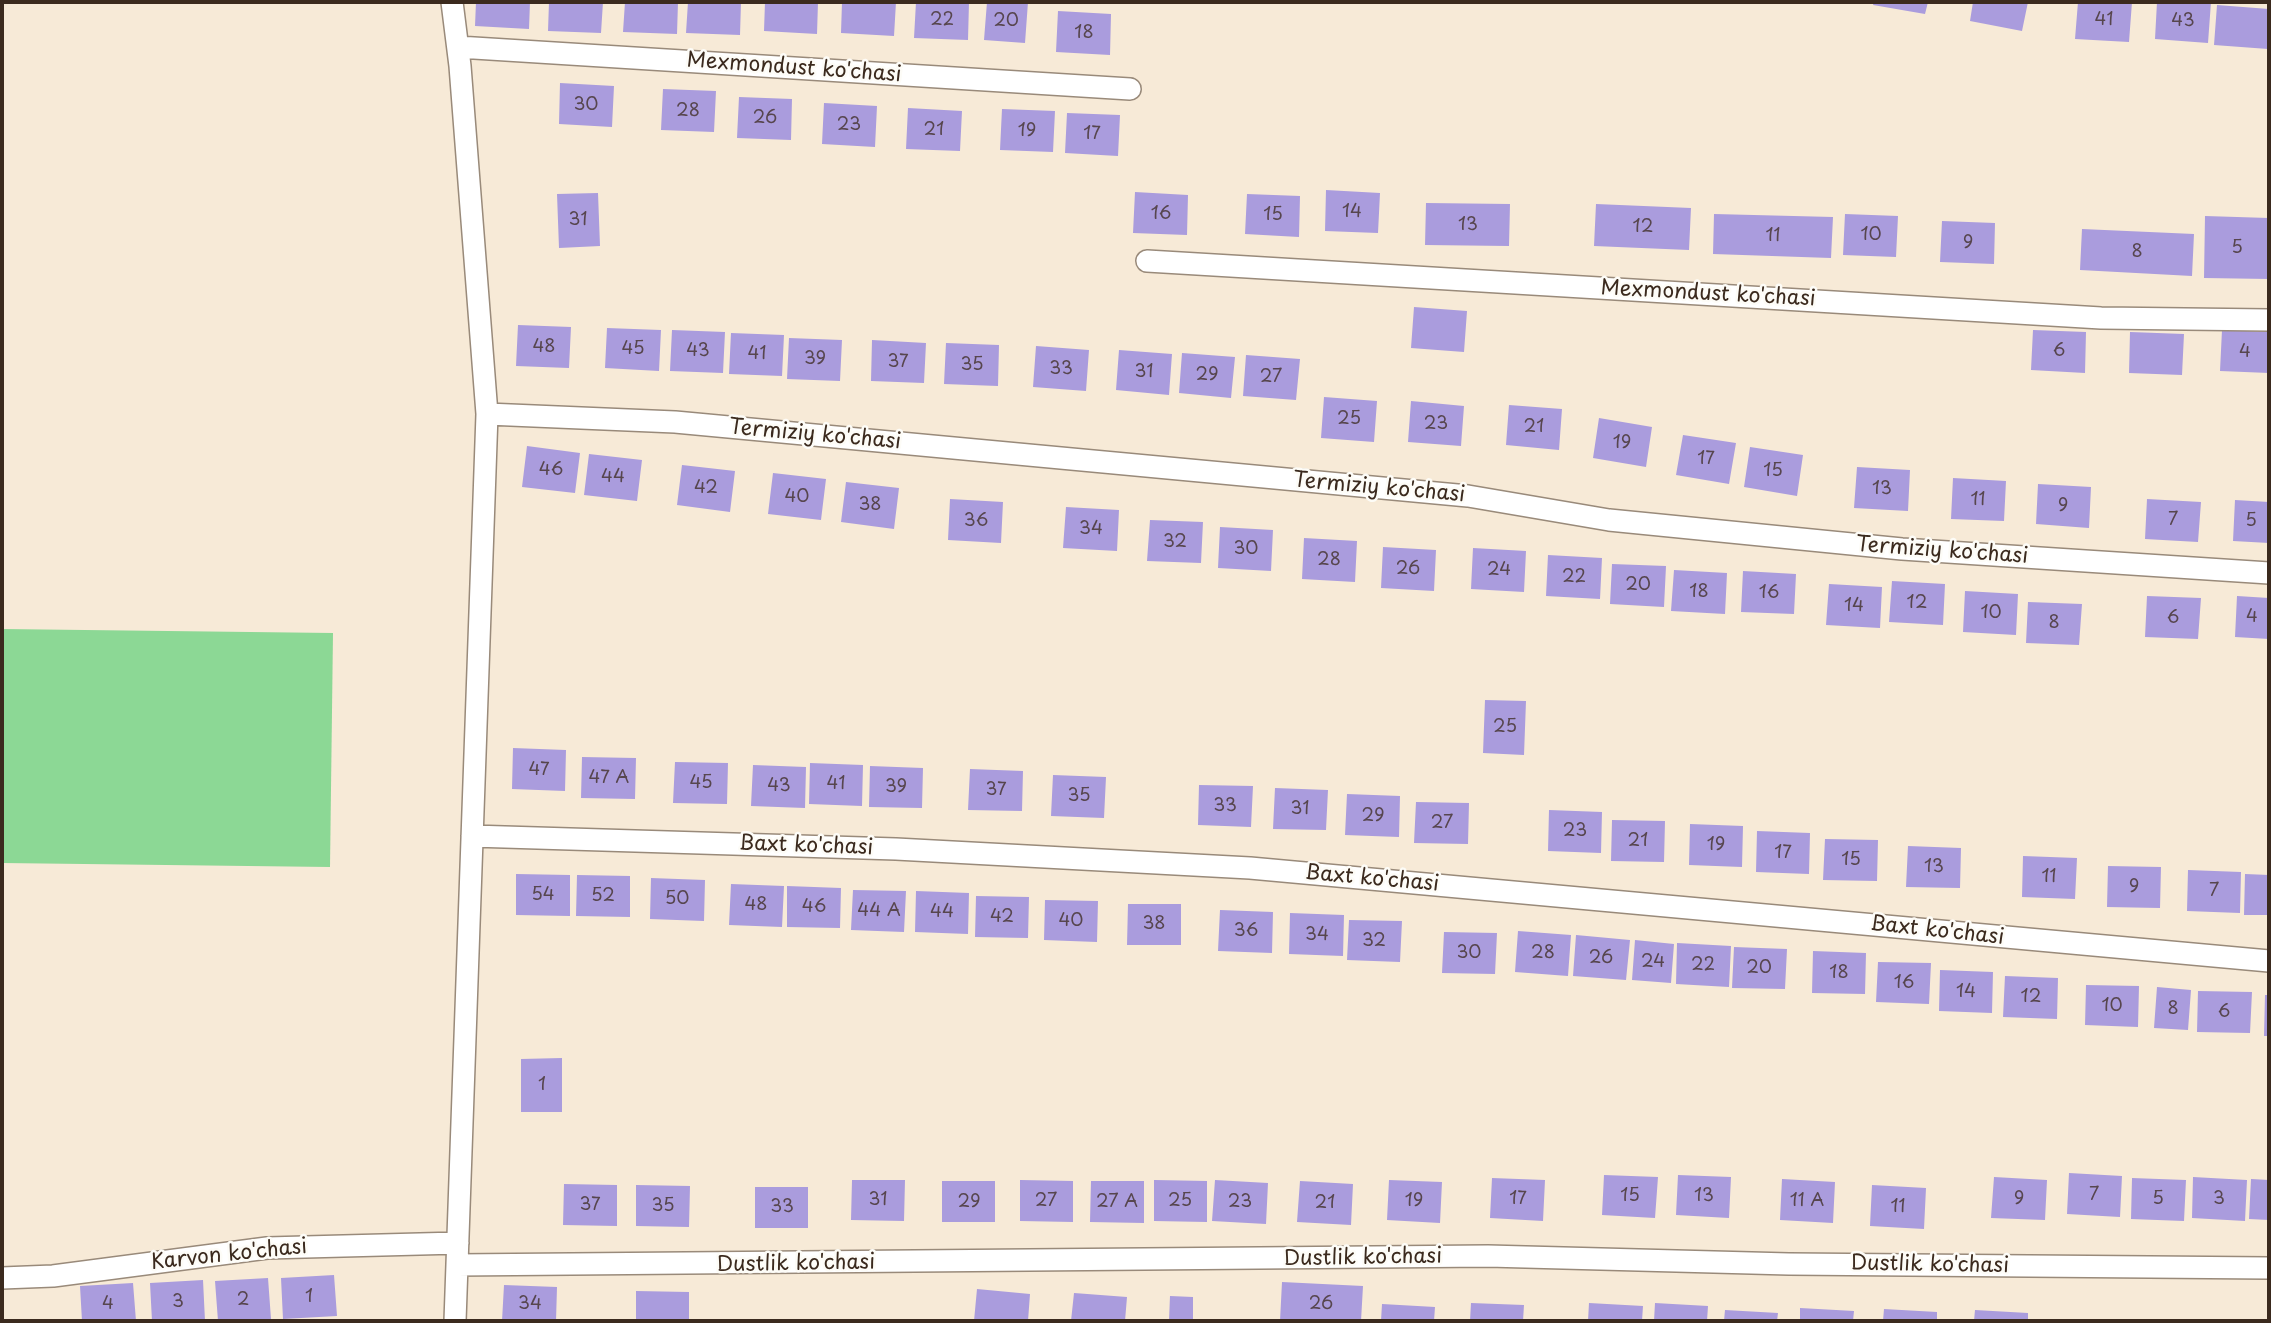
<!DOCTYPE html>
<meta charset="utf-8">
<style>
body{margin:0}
#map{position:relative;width:2271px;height:1323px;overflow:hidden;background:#f7ead7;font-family:"Playpen Sans",sans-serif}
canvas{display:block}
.frame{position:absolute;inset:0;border:4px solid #3b2a1e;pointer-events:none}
</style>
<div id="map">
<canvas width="2271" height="1323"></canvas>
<div class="frame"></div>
</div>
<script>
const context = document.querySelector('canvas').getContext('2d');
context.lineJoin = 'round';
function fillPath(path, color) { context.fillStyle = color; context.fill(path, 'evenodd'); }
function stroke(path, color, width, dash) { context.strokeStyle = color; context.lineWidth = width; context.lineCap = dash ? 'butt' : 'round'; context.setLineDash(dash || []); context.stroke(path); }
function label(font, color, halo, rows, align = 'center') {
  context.font = font + ' "Playpen Sans",sans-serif'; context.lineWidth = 5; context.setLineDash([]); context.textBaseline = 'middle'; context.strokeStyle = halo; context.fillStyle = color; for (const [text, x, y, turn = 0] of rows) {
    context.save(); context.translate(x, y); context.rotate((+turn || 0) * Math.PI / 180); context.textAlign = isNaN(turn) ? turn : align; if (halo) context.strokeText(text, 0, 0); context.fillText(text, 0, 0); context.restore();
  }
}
fillPath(new Path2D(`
 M2 629 333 633 330 867 2 863Z`), '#8cd895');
fillPath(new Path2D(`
 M476 2H530L529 29 475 26Z
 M549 2H603L601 33 548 31Z
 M625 2H678L677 34 623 32Z
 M688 2H741L740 35 686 33Z
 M765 2H818L817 34 764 31Z
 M842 2H896L894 36 841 33Z
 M916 2H969L968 40 914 38Z
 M987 2H1028L1025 43 984 40Z
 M1874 2H1928L1925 14 1873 5Z
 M1973 2H2028L2022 31 1970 21Z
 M2078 2H2132L2129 42 2075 39Z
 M2157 2H2211L2208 43 2155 39Z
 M2217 5 2269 9 2268 49 2214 45Z
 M1058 11 1111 14 1110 55 1056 52Z
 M560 83 614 86 612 127 559 124Z
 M663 89 716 91 714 132 661 130Z
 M739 97 792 99 791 140 737 138Z
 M824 103 877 106 875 147 822 144Z
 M908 108 962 111 960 151 906 149Z
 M1002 109 1055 111 1053 152 1000 150Z
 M1067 113 1120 115 1118 156 1065 153Z
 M1326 190 1380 193 1378 233 1325 231Z
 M1135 192 1188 195 1187 235 1133 233Z
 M598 193 600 246 559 248 557 194Z
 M1247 194 1300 196 1299 237 1245 234Z
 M1426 203 1510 204 1509 246 1425 245Z
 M1596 204 1691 208 1689 250 1594 246Z
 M1714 214 1833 217 1831 258 1713 254Z
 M1845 214 1898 216 1896 257 1843 255Z
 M2205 216 2269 218V279L2204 278Z
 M1942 221 1995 223 1994 264 1940 262Z
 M2082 229 2194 234 2192 276 2080 270Z
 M1414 307 1467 311 1464 352 1411 348Z
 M518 325 571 327 569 368 516 366Z
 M607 328 661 330 659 371 605 368Z
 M672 330 725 332 723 373 670 371Z
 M2033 330 2086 332 2085 373 2031 370Z
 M2222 330 2269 332V373L2220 371Z
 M2130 332 2184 334 2182 375 2129 373Z
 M731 333 784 335 782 376 729 374Z
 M789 338 842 340 840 381 787 379Z
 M872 340 926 343 924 383 871 381Z
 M946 343 999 345 998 386 944 384Z
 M1036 346 1089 350 1086 391 1033 387Z
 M1119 350 1172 354 1169 395 1116 390Z
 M1182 353 1235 357 1231 398 1179 393Z
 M1246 355 1300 359 1296 400 1243 396Z
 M1324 397 1377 401 1374 442 1321 438Z
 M1411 401 1464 406 1461 446 1408 442Z
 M1509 405 1562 409 1559 450 1506 445Z
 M1599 418 1652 427 1646 467 1593 458Z
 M1683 435 1736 443 1729 484 1676 475Z
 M527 446 580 453 575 493 522 487Z
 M1750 447 1803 455 1797 496 1744 487Z
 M589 454 642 460 637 501 584 495Z
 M682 465 735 471 730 512 677 505Z
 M1857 467 1910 470 1908 511 1854 508Z
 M773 473 826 479 821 520 768 514Z
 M1953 478 2006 481 2004 521 1951 519Z
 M846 482 899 488 894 529 841 522Z
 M2038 484 2091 487 2089 528 2036 524Z
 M950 499 1003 502 1001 543 948 540Z
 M2147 499 2201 502 2198 542 2145 539Z
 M2235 500 2269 502V543L2233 541Z
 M1066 507 1119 510 1117 551 1063 548Z
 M1150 520 1203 522 1201 563 1147 561Z
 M1220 527 1273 530 1271 571 1218 568Z
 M1304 538 1357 541 1355 582 1302 579Z
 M1383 547 1436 550 1434 591 1381 588Z
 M1473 548 1526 551 1524 592 1471 589Z
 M1548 555 1602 558 1600 599 1546 596Z
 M1612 564 1666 566 1664 607 1610 604Z
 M1674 570 1727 573 1725 614 1671 611Z
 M1743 571 1796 574 1794 614 1741 612Z
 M1892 581 1945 584 1943 625 1889 622Z
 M1829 584 1882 587 1880 628 1826 625Z
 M1965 591 2018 594 2016 635 1963 632Z
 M2147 596 2201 598 2198 639 2145 637Z
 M2237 596 2269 598V639L2235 637Z
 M2028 602 2082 604 2079 645 2026 643Z
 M1485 700 1526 701 1524 755 1483 753Z
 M513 748 566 750 565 791 512 789Z
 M582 757 636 758 635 799 581 798Z
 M675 762 728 763 727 804 673 803Z
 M810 763 863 765 862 806 809 804Z
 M753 765 806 767 805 808 751 806Z
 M870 766 923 768 922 808 869 807Z
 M970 769 1023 771 1022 811 968 810Z
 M1053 775 1106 777 1104 818 1051 816Z
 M1199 785 1253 786 1251 827 1198 825Z
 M1275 788 1328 790 1326 830 1273 829Z
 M1347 794 1400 796 1399 837 1345 835Z
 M1416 802 1469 803 1468 844 1414 843Z
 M1549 810 1602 812 1601 853 1548 851Z
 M1612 820 1665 821 1664 862 1611 861Z
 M1690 824 1743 826 1742 867 1689 865Z
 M1757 831 1810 833 1809 874 1756 872Z
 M1825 839 1878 840 1877 881 1823 880Z
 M1908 846 1961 848 1960 888 1906 887Z
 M2023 856 2077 858 2075 899 2022 897Z
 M2108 866 2161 867 2160 908 2107 907Z
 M2188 870 2241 872 2240 913 2187 911Z
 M516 874 570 875V916L516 915Z
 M2245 874 2269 875V915H2244Z
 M577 875 630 876V917L576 916Z
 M651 878 705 880 704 921 650 919Z
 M731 884 784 886 782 927 729 925Z
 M787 886 841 888 840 928 787 927Z
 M853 890 906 891 904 932 851 930Z
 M916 891 969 893 968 934 915 932Z
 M976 896 1029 897 1028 938 975 937Z
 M1045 900 1098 901 1097 942 1044 940Z
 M1128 904H1181V945H1127Z
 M1220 910 1273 912 1272 953 1218 951Z
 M1290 913 1344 915 1343 956 1289 954Z
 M1349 920 1402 921 1400 962 1347 960Z
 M1518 931 1571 935 1568 976 1515 972Z
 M1444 932 1497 933 1495 974 1442 973Z
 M1576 935 1630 940 1626 980 1573 976Z
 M1635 940 1674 944 1671 983 1632 980Z
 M1677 943 1731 946 1729 987 1676 984Z
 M1734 947 1787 949 1785 989 1732 988Z
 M1813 951 1866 953 1865 994 1812 993Z
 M1878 962 1931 963 1929 1004 1876 1002Z
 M1940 970 1993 972 1992 1013 1939 1011Z
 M2005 976 2058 978 2057 1019 2003 1017Z
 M2086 985 2139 986 2138 1027 2085 1025Z
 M2157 987 2191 990 2188 1030 2154 1028Z
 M2198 991 2252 992 2250 1033 2197 1032Z
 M2265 995H2269V1036H2264Z
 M562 1058V1112H521V1059Z
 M2069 1173 2122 1176 2120 1217 2067 1214Z
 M1604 1175 1658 1177 1655 1218 1602 1215Z
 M1678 1175 1731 1177 1729 1218 1676 1215Z
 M1994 1177 2047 1180 2045 1220 1991 1218Z
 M2193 1177 2247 1180 2245 1221 2192 1218Z
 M1492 1178 1545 1180 1543 1221 1490 1218Z
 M2132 1178 2186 1180 2184 1221 2131 1219Z
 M1782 1179 1835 1182 1833 1223 1780 1220Z
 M2251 1179 2269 1180V1220L2249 1219Z
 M852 1180H905L904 1221 851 1220Z
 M1020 1180 1073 1181V1222L1020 1221Z
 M1154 1180 1207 1181V1222L1154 1221Z
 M1215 1180 1268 1183 1266 1224 1212 1221Z
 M1389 1180 1442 1182 1440 1223 1387 1220Z
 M942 1181H995V1222H942Z
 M1091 1181H1144V1223L1090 1222Z
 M1300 1181 1353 1184 1351 1225 1297 1222Z
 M564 1184 617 1185V1226L563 1225Z
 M636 1185 690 1186 689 1227 636 1226Z
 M1872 1185 1926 1188 1924 1229 1870 1226Z
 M755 1187H808V1228H755Z
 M334 1275 337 1316 283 1319 281 1278Z
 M268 1278 271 1319 218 1321 215 1281Z
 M203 1280 205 1321H152L150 1283Z
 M1282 1282 1363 1286 1361 1321H1280Z
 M133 1283 136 1321H82L80 1286Z
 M504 1285 557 1287 556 1321H502Z
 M977 1289 1030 1294 1028 1321H974Z
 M636 1291 689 1292V1321H636Z
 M1074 1293 1127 1297 1125 1321H1071Z
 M1170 1296 1193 1297V1321H1169Z
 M1471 1303 1524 1305 1523 1321H1470Z
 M1589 1303 1643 1306 1642 1321H1588Z
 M1655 1303 1708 1306 1707 1321H1654Z
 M1382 1304 1435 1307 1434 1321H1381Z
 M1800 1308 1854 1311 1853 1321H1800Z
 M1884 1309 1937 1312V1321H1883Z
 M1725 1310 1778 1313 1777 1321H1724Z
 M1975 1310 2028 1313V1321H1974Z`), '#aa9cdd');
const minor = new Path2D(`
 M452 2 460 66 487 414 455 1321
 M458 47 1130 89
 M1147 261 2101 318 2269 320
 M487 414 675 422 1468 496 1609 520 1902 549 2269 573
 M472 836 896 849 1250 868 2269 961
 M457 1265 1488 1256 1789 1264 2269 1268
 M2 1278 53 1276 267 1248 458 1243`);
stroke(minor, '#998a7a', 24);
stroke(minor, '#fff', 21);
label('18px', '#57464e', null, [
 ["22",942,20],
 ["41",2104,20],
 ["20",1006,21],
 ["43",2183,21],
 ["18",1084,33],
 ["30",586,105],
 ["28",688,111],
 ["26",765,118],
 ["23",849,125],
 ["21",934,130],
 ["19",1027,131],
 ["17",1092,134],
 ["14",1352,212],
 ["16",1161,214],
 ["15",1273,215],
 ["31",578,220],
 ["13",1468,225],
 ["12",1643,227],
 ["10",1871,235],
 ["11",1773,236],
 ["9",1968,243],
 ["5",2237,248],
 ["8",2137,252],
 ["48",544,347],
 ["45",633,349],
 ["43",698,351],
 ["6",2059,351],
 ["4",2245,352],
 ["41",757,354],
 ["39",815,359],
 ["37",898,362],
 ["35",972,365],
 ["33",1061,369],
 ["31",1144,372],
 ["29",1207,375],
 ["27",1271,377],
 ["25",1349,419],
 ["23",1436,424],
 ["21",1534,427],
 ["19",1622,443],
 ["17",1706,459],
 ["46",551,470],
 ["15",1773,471],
 ["44",613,477],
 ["42",706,488],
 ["13",1882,489],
 ["40",797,497],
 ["11",1978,500],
 ["38",870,505],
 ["9",2063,506],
 ["7",2173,520],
 ["36",976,521],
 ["5",2251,521],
 ["34",1091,529],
 ["32",1175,542],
 ["30",1246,549],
 ["28",1329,560],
 ["26",1408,569],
 ["24",1499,570],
 ["22",1574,577],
 ["20",1638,585],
 ["18",1699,592],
 ["16",1769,593],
 ["12",1917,603],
 ["14",1854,606],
 ["10",1991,613],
 ["4",2252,617],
 ["6",2173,618],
 ["8",2054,623],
 ["25",1505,727],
 ["47",539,770],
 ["47 А",609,778],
 ["45",701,783],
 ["41",836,784],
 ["43",779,786],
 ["39",896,787],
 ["37",996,790],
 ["35",1079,796],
 ["33",1225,806],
 ["31",1300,809],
 ["29",1373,816],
 ["27",1442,823],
 ["23",1575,831],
 ["21",1638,841],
 ["19",1716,845],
 ["17",1783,853],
 ["15",1851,860],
 ["13",1934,867],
 ["11",2049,877],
 ["9",2134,887],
 ["7",2214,891],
 ["54",543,895],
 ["52",603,896],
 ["50",677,899],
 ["48",756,905],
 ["46",814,907],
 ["44 А",879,911],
 ["44",942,912],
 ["42",1002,917],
 ["40",1071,921],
 ["38",1154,924],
 ["36",1246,931],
 ["34",1317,935],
 ["32",1374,941],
 ["30",1469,953],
 ["28",1543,953],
 ["26",1601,958],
 ["24",1653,962],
 ["22",1703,965],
 ["20",1759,968],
 ["18",1839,973],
 ["16",1904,983],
 ["14",1966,992],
 ["12",2031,997],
 ["10",2112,1006],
 ["8",2173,1009],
 ["6",2224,1012],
 ["1",542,1085],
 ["7",2094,1195],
 ["15",1630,1196],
 ["13",1704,1196],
 ["17",1518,1199],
 ["9",2019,1199],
 ["5",2158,1199],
 ["3",2219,1199],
 ["31",878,1200],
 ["27",1046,1201],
 ["25",1180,1201],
 ["19",1414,1201],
 ["11 А",1807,1201],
 ["29",969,1202],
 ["27 А",1117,1202],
 ["23",1240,1202],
 ["21",1325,1203],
 ["37",590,1205],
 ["35",663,1206],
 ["33",782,1207],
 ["11",1898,1207],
 ["1",309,1297],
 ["2",243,1300],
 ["3",178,1302],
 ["4",108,1304],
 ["34",530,1304],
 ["26",1321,1304]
]);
label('21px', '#3b2a1e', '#fdfcf7', [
 ["Mexmondust ko'chasi",794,68,4],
 ["Mexmondust ko'chasi",1708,294,3],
 ["Termiziy ko'chasi",815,435,5],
 ["Termiziy ko'chasi",1379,488,5],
 ["Termiziy ko'chasi",1942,551,4],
 ["Baxt ko'chasi",806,846,2],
 ["Baxt ko'chasi",1372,879,5],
 ["Baxt ko'chasi",1937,931,6],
 ["Karvon ko'chasi",229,1255,-6],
 ["Dustlik ko'chasi",1363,1258,-1],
 ["Dustlik ko'chasi",796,1264,-1],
 ["Dustlik ko'chasi",1930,1265,1]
]);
</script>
